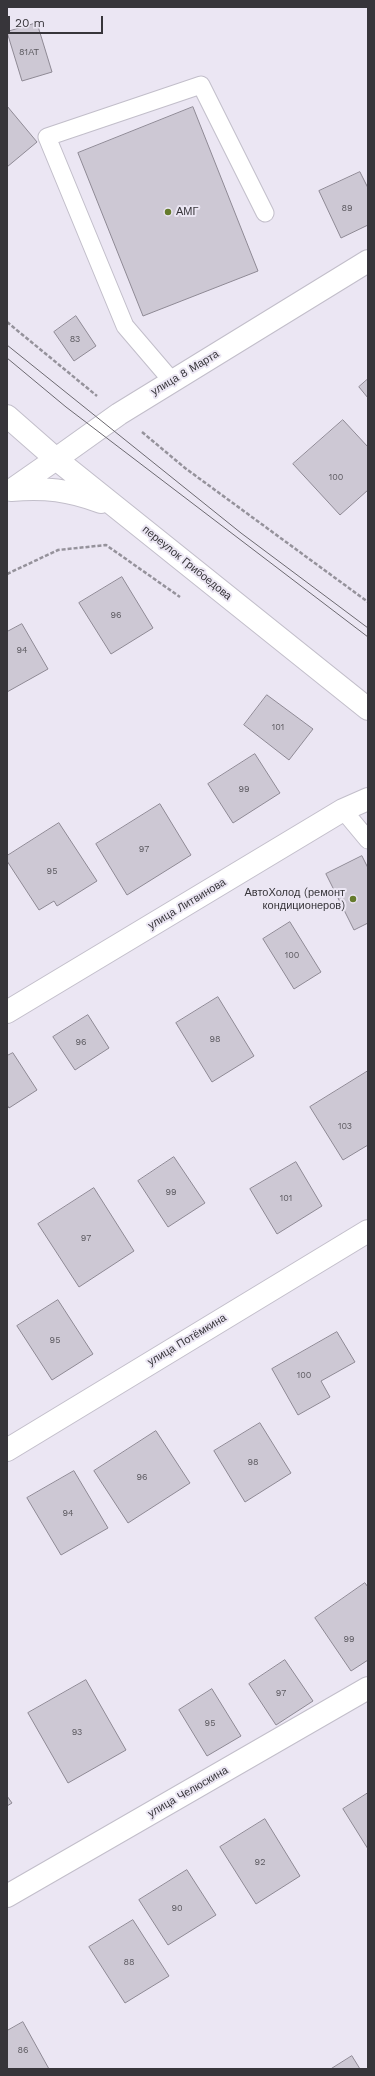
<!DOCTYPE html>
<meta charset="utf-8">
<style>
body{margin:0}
#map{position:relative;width:375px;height:2076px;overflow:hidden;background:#ebe6f3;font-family:"Work Sans",sans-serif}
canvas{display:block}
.frame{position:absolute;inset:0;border:8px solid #37353a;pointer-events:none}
.scale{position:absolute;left:8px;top:16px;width:95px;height:18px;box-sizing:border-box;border:2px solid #37353a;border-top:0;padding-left:5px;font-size:12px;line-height:14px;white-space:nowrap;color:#37353a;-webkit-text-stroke:3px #ebe6f3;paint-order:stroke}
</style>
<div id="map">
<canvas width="375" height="2076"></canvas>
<div class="frame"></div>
<div class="scale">20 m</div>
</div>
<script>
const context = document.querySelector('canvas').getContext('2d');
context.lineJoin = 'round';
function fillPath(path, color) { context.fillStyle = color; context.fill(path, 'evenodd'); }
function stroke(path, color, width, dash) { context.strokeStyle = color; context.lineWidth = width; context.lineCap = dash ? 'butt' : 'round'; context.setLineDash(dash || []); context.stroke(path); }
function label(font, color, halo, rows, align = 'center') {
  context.font = font + ' "Work Sans",sans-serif'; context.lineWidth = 4; context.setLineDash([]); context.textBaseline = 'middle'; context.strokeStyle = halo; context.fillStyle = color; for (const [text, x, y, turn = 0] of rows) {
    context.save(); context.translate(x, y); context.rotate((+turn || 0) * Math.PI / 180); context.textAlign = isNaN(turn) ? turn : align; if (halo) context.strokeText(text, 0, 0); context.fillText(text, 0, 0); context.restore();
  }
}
const building = new Path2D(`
 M37 23 52 72 22 81 7 32Z
 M7 106 37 142 7 167Z
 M193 107 258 271 143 316 78 153Z
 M360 172 368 188V225L341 238 319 191Z
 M76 316 96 346 74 361 54 332Z
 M368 379V398L359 387Z
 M343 420 368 447V490L340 515 293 464Z
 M122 577 153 628 111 654 79 603Z
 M22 624 48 669 7 692V632Z
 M267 695 313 729 289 760 244 725Z
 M255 754 280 793 233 823 208 784Z
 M160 804 191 855 127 895 96 844Z
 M59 823 97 881 57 906 54 901 39 910 7 861V856Z
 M362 856 368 868V923L354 930 326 874Z
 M290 922 321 972 294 989 263 939Z
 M218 997 254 1056 212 1082 176 1023Z
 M88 1015 109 1048 75 1070 53 1037Z
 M13 1053 37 1090 9 1108 7 1105V1056Z
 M368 1071V1145L343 1160 310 1107Z
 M174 1157 205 1203 168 1227 138 1181Z
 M296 1162 322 1206 277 1234 250 1189Z
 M94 1188 134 1251 79 1287 38 1224Z
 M58 1300 93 1354 52 1380 17 1326Z
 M337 1332 355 1362 321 1381 330 1397 298 1415 272 1369Z
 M260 1423 291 1473 245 1502 214 1451Z
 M156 1431 190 1483 128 1523 94 1471Z
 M74 1471 108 1528 61 1555 27 1498Z
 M365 1583 368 1587V1660L351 1671 315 1618Z
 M285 1660 313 1701 276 1725 249 1684Z
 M86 1680 126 1750 68 1783 28 1713Z
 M212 1689 241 1736 207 1756 179 1710Z
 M368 1793V1849L343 1809Z
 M7 1796 12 1803 7 1806Z
 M265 1819 300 1876 256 1904 220 1847Z
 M187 1870 216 1915 168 1945 139 1900Z
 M133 1920 169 1976 125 2003 89 1947Z
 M23 2022 49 2069H7V2031Z
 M352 2056 360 2069H331Z`);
fillPath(building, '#cdc8d4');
stroke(building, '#8e8994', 1);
const service = new Path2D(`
 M172 381 125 326 47 137 201 85 265 213
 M343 810 368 840`);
const minor = new Path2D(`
 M56 459 119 414 368 261
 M7 1012 343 810 368 799
 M7 1450 368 1231
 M7 1896 368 1688`);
const tertiary = new Path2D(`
 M7 416 56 459 368 709
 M13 489 56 459
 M11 490C45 487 69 490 101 502`);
stroke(service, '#c2beca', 19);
stroke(minor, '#c2beca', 24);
stroke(tertiary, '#c2beca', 24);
stroke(new Path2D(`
 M7 322 97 396
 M142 432 185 468 368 602
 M7 574 58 550 106 545 180 597`), '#95929b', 2.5, [4, 2]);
stroke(service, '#fff', 17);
stroke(minor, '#fff', 22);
stroke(tertiary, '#fff', 22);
stroke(new Path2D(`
 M7 345 241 533 368 628
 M7 358 66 407 368 637`), '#6c6970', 1);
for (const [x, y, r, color] of [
 [168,212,4,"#657b2c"],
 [353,899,4,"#657b2c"]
]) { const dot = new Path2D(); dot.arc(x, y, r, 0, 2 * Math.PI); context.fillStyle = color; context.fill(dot); stroke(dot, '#ebe6f3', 1.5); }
label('9px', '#5c5a60', null, [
 ["81АТ",29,52],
 ["89",347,208],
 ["83",75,339],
 ["100",336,477],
 ["96",116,615],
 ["94",22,650],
 ["101",278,727],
 ["99",244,789],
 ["97",144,849],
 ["95",52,871],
 ["100",292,955],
 ["98",215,1039],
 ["96",81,1042],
 ["103",345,1126],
 ["99",171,1192],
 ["101",286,1198],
 ["97",86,1238],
 ["95",55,1340],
 ["100",304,1375],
 ["98",253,1462],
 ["96",142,1477],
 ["94",68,1513],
 ["99",349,1639],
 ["97",281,1693],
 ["95",210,1723],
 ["93",77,1732],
 ["92",260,1862],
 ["90",177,1908],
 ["88",129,1962],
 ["86",23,2050]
]);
label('11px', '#37353a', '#ebe6f3', [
 ["АМГ",176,212],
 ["АвтоХолод (ремонт",345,893,"right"],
 ["кондиционеров)",345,906,"right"]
], 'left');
label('11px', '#37353a', '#ebe6f3', [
 ["улица 8 Марта",185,373,-31],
 ["переулок Грибоедова",187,563,39],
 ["улица Литвинова",187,904,-31],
 ["улица Потёмкина",187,1340,-31],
 ["улица Челюскина",188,1792,-30]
]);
</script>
